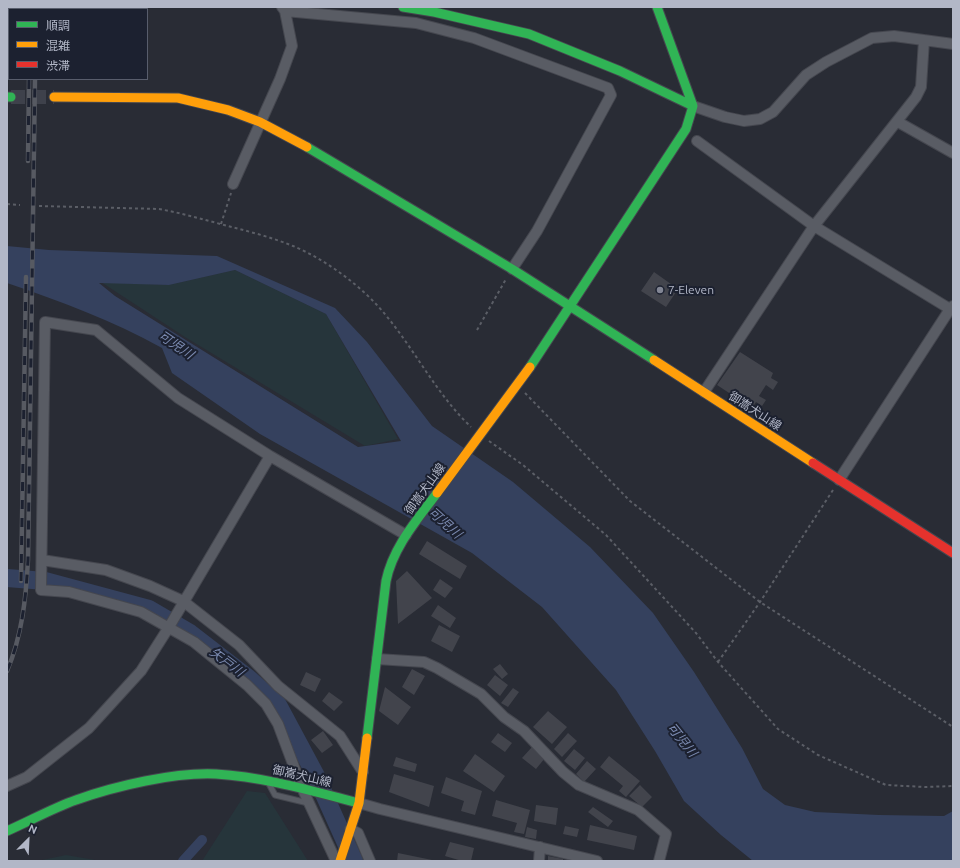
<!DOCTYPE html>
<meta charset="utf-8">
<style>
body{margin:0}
#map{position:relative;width:960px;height:868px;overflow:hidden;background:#292c35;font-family:Ubuntu,"Noto Sans JP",sans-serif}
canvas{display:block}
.frame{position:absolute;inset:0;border:8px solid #b2b7c7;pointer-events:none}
.legend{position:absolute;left:8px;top:8px;width:140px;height:72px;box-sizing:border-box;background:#1c2130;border:1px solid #585d6c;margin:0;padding:5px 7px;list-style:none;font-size:12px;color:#b2b7c7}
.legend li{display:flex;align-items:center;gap:8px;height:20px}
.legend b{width:20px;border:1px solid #585d6c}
.north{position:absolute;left:8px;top:820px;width:40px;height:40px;-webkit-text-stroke:3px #1c2130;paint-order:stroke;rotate:24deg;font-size:11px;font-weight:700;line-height:16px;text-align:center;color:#b2b7c7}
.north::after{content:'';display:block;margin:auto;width:14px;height:18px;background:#b2b7c7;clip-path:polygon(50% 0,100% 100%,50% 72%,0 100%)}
</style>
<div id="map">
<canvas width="960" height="868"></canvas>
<div class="frame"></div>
<ul class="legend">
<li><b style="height:5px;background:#30b455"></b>順調</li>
<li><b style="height:5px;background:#ff9f0a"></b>混雑</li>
<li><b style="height:5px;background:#e5322d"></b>渋滞</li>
</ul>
<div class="north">N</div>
</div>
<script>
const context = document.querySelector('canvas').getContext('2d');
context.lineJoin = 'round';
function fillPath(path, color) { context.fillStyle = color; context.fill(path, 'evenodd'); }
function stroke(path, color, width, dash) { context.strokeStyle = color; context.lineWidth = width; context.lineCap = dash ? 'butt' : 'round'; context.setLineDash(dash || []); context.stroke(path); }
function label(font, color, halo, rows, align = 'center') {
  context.font = font + ' Ubuntu,"Noto Sans JP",sans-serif'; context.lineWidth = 4; context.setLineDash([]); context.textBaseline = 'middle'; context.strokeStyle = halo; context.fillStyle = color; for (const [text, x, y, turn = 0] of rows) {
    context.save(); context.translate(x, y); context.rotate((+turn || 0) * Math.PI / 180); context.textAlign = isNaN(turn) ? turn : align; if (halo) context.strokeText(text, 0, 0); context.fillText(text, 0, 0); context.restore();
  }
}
fillPath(new Path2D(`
 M235 270 326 314 398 439 365 446 185 337 101 282 169 285Z
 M247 791 265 793 308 861H202Z
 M66 855 95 860 96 861H38Z`), '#26353b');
fillPath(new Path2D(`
 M7 246 49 250 217 256 335 308 367 342 432 426 513 482 590 547 653 613 694 672 742 748 763 789 785 805 815 812 879 815 944 816 953 811V861H753L721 835 684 801 655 751 616 690 542 607 472 553 260 434 172 373 162 348C112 320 62 302 7 283ZM235 270 326 314 401 441 358 447 115 296 99 283 169 285Z`), '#35415e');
stroke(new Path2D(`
 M183 861 202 840`), '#35415e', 10);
stroke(new Path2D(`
 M7 578 45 581 149 609 190 633 247 677 278 705 315 774 354 861`), '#35415e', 18);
fillPath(new Path2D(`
 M654 272 678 289 666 307 641 291Z
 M740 352 773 373 771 378 778 382 773 390 766 385 759 396 766 400 762 406 756 402 752 408 717 385Z
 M427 541 467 566 460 579 419 554Z
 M407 571 432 598 398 624 396 581Z
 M440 579 453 588 445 598 433 590Z
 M438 605 456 618 450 628 431 616Z
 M439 625 460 636 452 652 431 641Z
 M500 664 508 674 502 679 493 669Z
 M412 669 425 676 414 695 402 687Z
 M306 672 321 679 315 692 300 685Z
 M495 675 508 685 500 696 487 685Z
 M385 687 411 707 398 725 379 711Z
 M513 688 519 692 508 707 501 703Z
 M329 692 343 702 334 711 322 701Z
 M548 711 567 727 552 744 533 727Z
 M323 731 333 745 322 753 311 740Z
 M498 733 512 743 505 752 491 742Z
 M568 733 577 741 562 757 554 749Z
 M532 747 545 758 536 769 522 758Z
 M574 749 585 758 575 770 564 761Z
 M475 754 505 776 494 792 463 771Z
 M609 756 640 781 626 797 619 791 623 786 600 767Z
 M396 757 417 764 415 772 393 766Z
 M587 761 596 769 584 782 576 774Z
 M394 774 434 786 429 807 389 792Z
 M446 777 482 791 475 815 461 811 464 801 441 793Z
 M640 785 652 797 642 807 629 796Z
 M496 800 530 810 524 834 514 832 517 823 492 816Z
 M536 805 558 808 556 825 534 821Z
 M593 807 613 821 608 827 588 812Z
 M590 825 637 836 634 850 587 840Z
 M565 826 579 829 577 837 563 834Z
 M527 827 537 830 536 839 525 837Z
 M450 842 474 848 471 861H462L445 856Z
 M398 853 432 860V861H397Z
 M548 856 563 859V861H548Z`), '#42444c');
stroke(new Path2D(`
 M11 97H54`), '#3e414b', 14, [14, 7]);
const lane = new Path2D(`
 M268 782 275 795 308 803`);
const street = new Path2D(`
 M285 11 416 23 474 38 608 88 611 95 537 231 512 269
 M693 106 725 117 744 121 760 119 773 112 806 75 826 62 872 38 894 36 953 44
 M898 122 953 153
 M697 141 814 226 950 309 953 306
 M233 184 280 79 292 46 285 11 282 7
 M704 392 814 226 916 97 921 87 924 40
 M839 480 950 309 953 310
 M42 560 106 570 150 586 183 601 239 645 278 686 340 736 363 772
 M377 659 424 662 437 668 481 694 504 717 524 731 563 772 579 785 638 810 666 834 659 861
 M7 786 27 777 89 728 141 671 169 627 270 456
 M359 803 380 809 597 861
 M350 829 358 833 370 861
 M336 861 302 788 278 724 266 704 247 685 194 642 141 612 69 592 41 590 45 322 96 330 178 398 270 456 406 535
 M539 861 540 847`);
const fast = new Path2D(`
 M403 7 434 12 529 34 620 71 693 106
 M7 97H11
 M307 147 512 269 654 360
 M530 367 686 129 693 106 657 7
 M367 738 386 581C393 547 417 520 437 493
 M7 831C30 821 53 808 76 800 115 786 175 772 216 774 265 777 312 791 359 803`);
const slow = new Path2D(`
 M54 97 178 98 228 110 260 122 307 147
 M654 360 813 463
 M437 493 530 367
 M340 861 359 803 367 738`);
const jam = new Path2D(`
 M813 463 953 553`);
stroke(lane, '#45474f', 7);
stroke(street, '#45474f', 12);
stroke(fast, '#45474f', 11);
stroke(slow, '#45474f', 11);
stroke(jam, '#45474f', 11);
stroke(new Path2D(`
 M7 204 20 205
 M39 206 159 209C181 213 202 219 224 225 247 231 271 237 293 246 322 258 353 280 375 303 411 341 433 391 471 427
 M221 224 231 193
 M477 330 506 279
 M525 393 630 501 760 602 953 727
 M489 441 523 465 606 535 696 633 718 662 778 729 818 755 886 785 925 787 953 786
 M718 662 760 602 833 490`), '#5b5e66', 2, [3, 3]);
stroke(lane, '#595c64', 5);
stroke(street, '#595c64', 10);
stroke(fast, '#30b455', 9);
stroke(slow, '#ff9f0a', 9);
stroke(jam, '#e5322d', 9);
const rail = new Path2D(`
 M31 9V7
 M28 161 29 79
 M21 581 26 277
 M7 671C22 636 26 598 28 560L35 79`);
stroke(rail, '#575a62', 4.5);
stroke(rail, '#1c2130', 3, [9]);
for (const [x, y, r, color] of [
 [660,290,4,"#828694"]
]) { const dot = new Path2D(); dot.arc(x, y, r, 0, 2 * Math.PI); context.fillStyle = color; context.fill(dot); stroke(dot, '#1c2130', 1.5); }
label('12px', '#b2b7c7', '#1c2130', [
 ["7-Eleven",668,290]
], 'left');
label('12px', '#b2b7c7', '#1c2130', [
 ["御嵩犬山線",755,411,33],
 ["御嵩犬山線",425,489,-54],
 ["御嵩犬山線",302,776,13]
]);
label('italic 13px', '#7a89af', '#1c2130', [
 ["可児川",176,345,34],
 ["可児川",445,523,42],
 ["矢戸川",227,662,37],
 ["可児川",682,740,51]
]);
</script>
